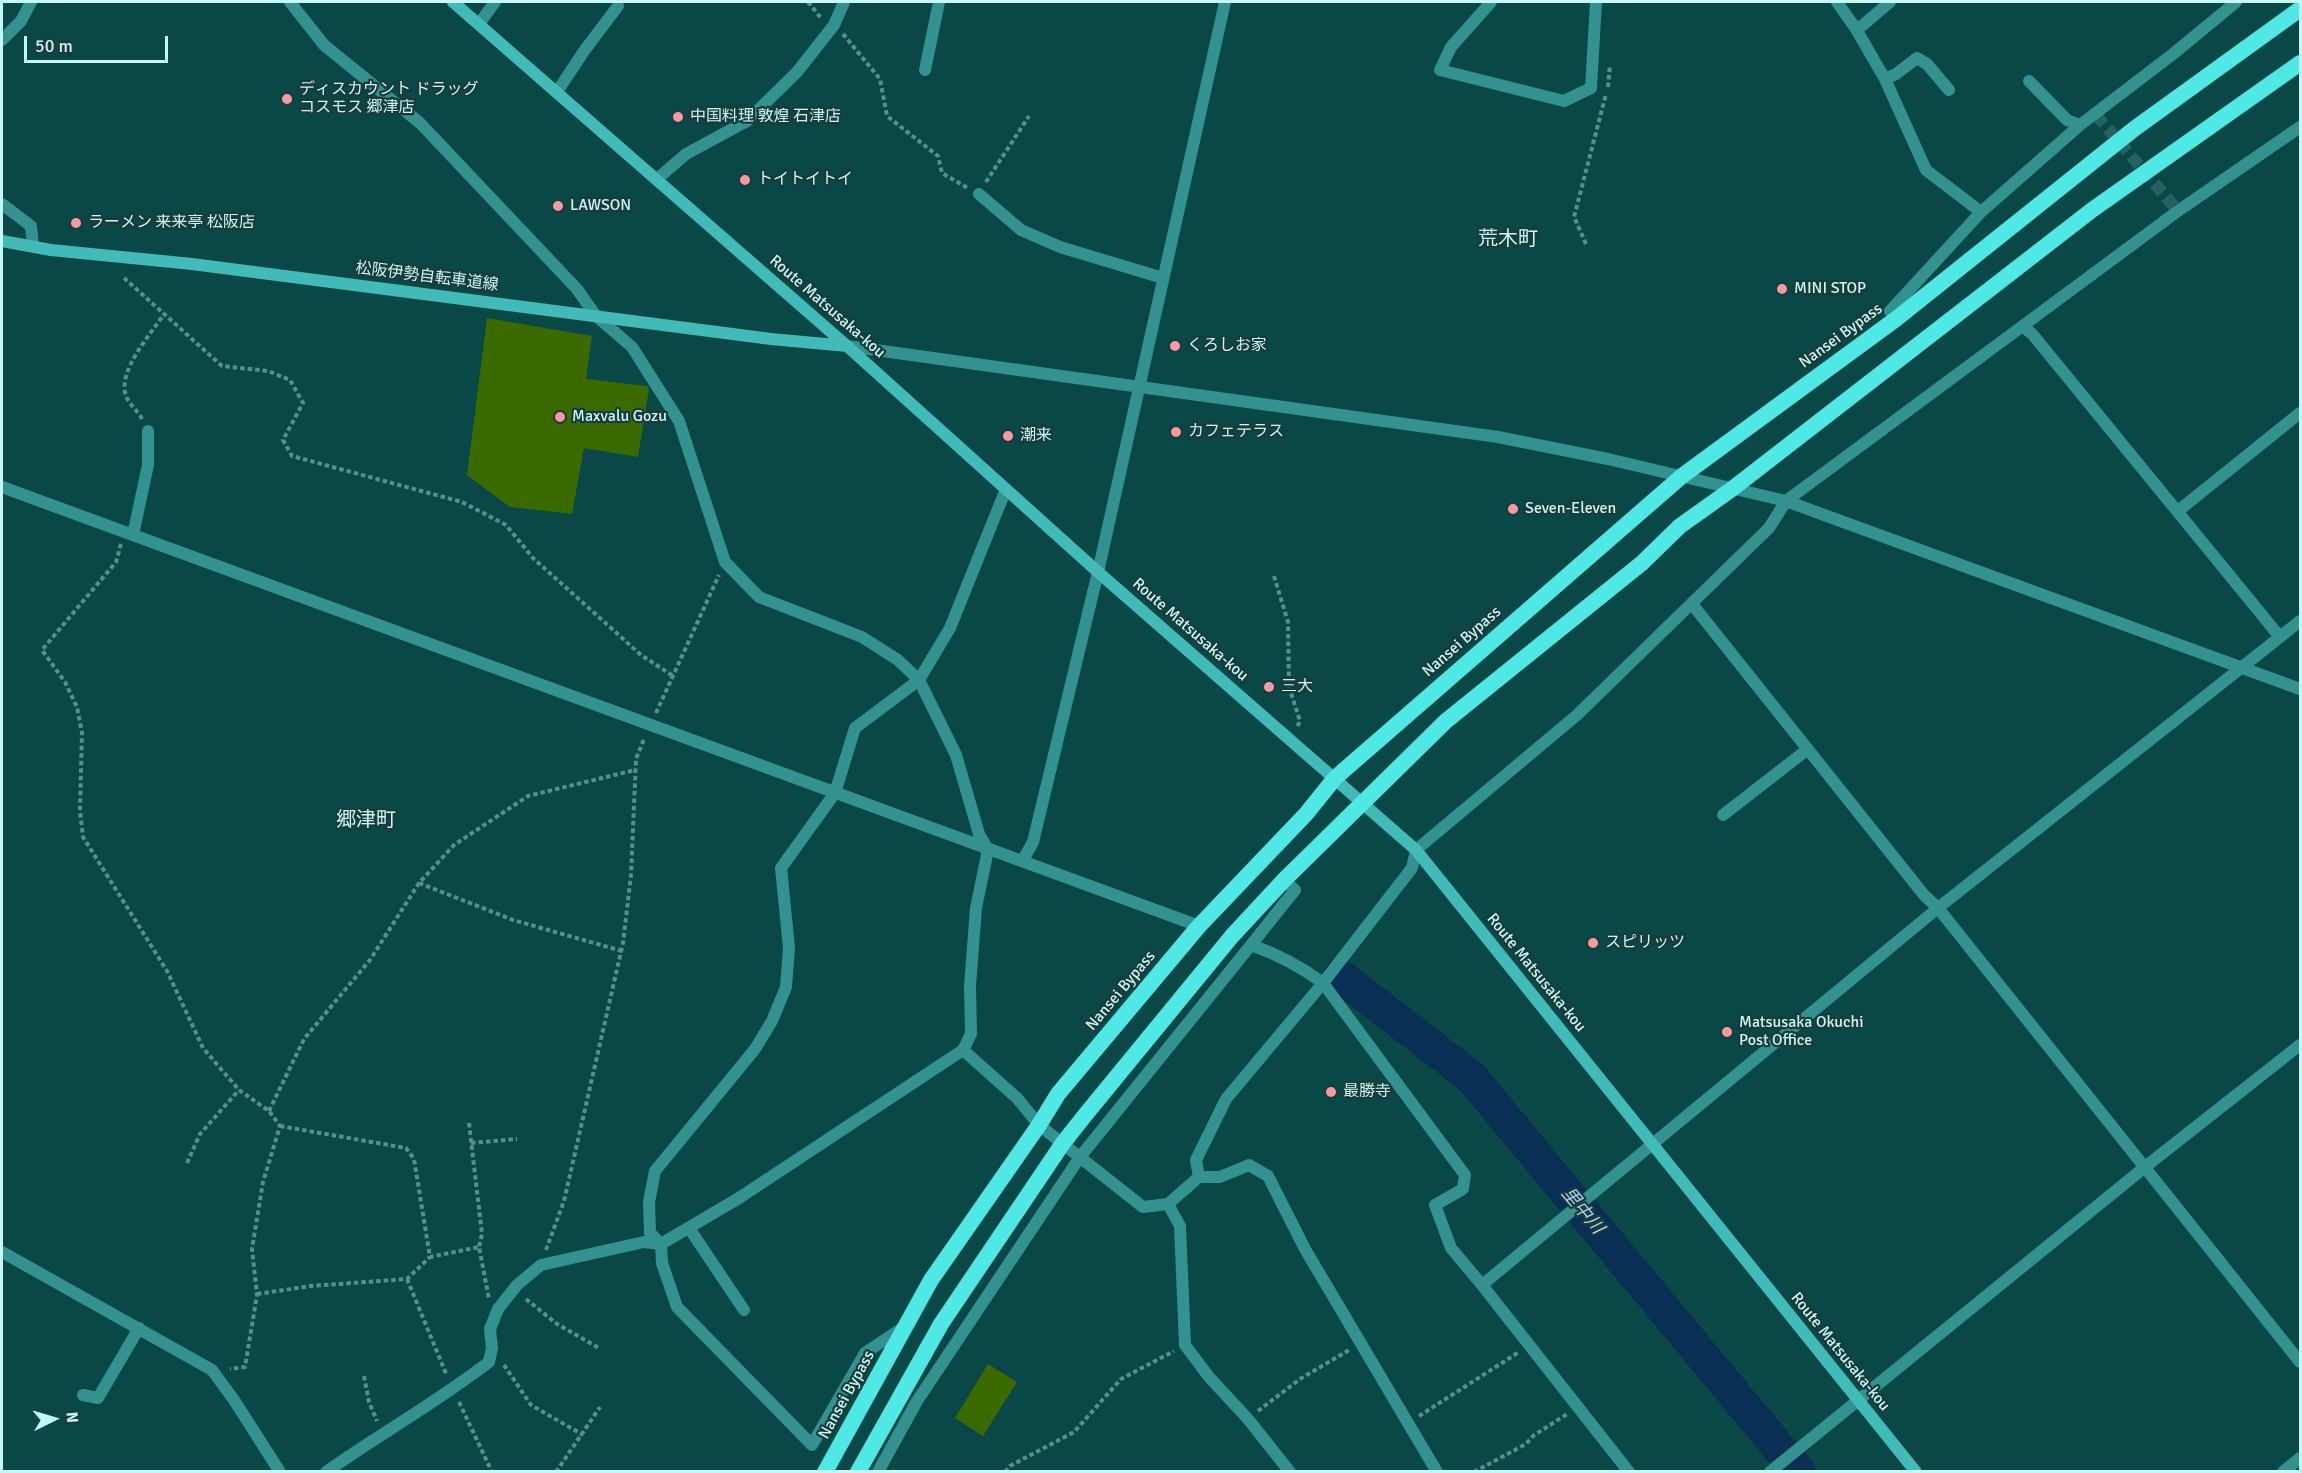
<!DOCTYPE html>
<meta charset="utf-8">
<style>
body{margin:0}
#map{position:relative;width:2302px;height:1473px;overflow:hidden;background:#094847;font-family:Signika,sans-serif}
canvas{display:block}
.frame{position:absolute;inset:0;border:3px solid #c8f8f6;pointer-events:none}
.north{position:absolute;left:24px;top:1389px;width:60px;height:60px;-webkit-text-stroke:4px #193b3a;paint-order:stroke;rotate:85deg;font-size:16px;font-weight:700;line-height:24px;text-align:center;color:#c8f8f6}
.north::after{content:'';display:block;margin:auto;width:21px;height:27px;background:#c8f8f6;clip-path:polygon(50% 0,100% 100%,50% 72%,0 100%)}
.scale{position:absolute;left:24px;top:36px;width:144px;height:27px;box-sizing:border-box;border:3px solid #c8f8f6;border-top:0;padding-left:8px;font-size:18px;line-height:21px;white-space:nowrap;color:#c8f8f6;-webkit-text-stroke:4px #193b3a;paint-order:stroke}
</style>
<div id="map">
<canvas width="2302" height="1473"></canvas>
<div class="frame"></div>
<div class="north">N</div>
<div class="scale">50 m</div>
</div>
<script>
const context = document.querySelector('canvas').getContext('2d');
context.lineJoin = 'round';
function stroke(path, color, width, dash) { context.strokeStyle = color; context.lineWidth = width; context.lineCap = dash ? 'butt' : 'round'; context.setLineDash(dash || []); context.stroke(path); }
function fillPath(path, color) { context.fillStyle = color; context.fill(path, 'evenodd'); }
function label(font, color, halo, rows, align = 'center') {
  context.font = font + ' Signika,"Noto Sans JP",sans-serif'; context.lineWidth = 4.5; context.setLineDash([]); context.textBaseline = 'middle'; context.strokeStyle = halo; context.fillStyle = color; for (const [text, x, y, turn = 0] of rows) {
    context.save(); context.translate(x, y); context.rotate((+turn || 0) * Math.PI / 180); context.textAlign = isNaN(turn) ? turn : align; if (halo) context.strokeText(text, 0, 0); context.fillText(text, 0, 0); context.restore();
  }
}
stroke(new Path2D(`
 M1340 976 1471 1077 1799 1472`), '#0a2f55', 34);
fillPath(new Path2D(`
 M487 318 592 336 586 379 647 386 649 389 638 457 584 448 572 514 510 507 467 475Z
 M988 1364 1017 1382 983 1436 955 1418Z`), '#3b6a00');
stroke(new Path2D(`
 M2096 115 2178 211`), '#266261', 12, [12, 6]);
stroke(new Path2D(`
 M808 2 821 18
 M843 34 880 79 887 116 938 156 942 173 968 188
 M1608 87 1610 65
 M986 182 1029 116
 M1586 244 1574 217 1606 94
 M124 278 222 366 268 371 290 380 303 403 283 440 292 456 462 502 506 525 533 558 641 655 673 676
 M142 419C138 411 129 404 126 396 117 371 151 334 164 314
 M121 544 116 562 42 650 65 682 77 707 82 733 80 811 83 837 167 971 203 1048 239 1090 269 1111 280 1126 263 1182 252 1249 257 1295 245 1367 230 1369
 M1274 576 1288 622 1289 687 1300 721 1297 727
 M656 713 719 575
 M419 883 513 920 622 951
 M269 1111 304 1039 370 960 419 883 454 845 528 796 635 770
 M469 1123 482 1234 479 1247
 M280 1126 406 1148 414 1159 430 1257 479 1247 489 1299
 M471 1143 517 1139
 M187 1163 200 1134 239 1090
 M546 1250 564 1201 623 943 631 875 636 759 644 739
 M407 1279 447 1376
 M257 1294 311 1286 407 1279 430 1257
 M526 1299 557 1324 599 1348
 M504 1365 531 1405 583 1435
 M364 1376 369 1402 377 1421
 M459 1402 492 1472
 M1258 1411 1300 1379 1349 1350
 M1419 1416 1519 1352
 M556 1472 600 1407
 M1005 1472 1010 1466 1074 1432 1121 1379 1174 1351
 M1474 1472 1526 1444 1533 1436 1567 1414`), '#568f8e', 4, [4.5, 3]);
stroke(new Path2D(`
 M290 2 324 45 420 123 577 289 596 316 632 347 679 421 725 562 759 597 862 637 898 660 919 680 956 755 979 834 988 850 976 908 970 986 971 1034 963 1050 739 1198 661 1244 644 1242 541 1265 517 1285 498 1309 490 1329 492 1348 489 1362C437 1402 380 1434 326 1472
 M1491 2 1451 47 1440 70 1564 101 1591 88 1596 2
 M1837 2 1856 29 1885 79 1926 170 1981 212 1890 311 1896 319
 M479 24 495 2
 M1856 29 1863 25 1890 2
 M2 40 21 21 31 2
 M925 70 939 2
 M1885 79 1896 74 1917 58 1927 64 1949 90
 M2029 81 2067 120 2080 125
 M557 92 584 51 618 6
 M657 179 686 154 747 121 797 72 834 25 844 2
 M979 194 1021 230 1060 247 1163 278
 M2 204 31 226 33 246
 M1981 212 2080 125 2173 54 2236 2
 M2 487 1199 926
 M2178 511 2300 413
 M133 535 148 465V431
 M1692 604 1924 895 1938 908 2300 1362
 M2280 637 2300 621
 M1723 815 1808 749
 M1023 860 1033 842 1098 572 1225 2
 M1284 880 1295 890 1251 945C1277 954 1300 966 1323 983L1465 1175 1463 1189 1435 1205 1451 1248 1482 1285
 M963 1050 1017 1098 1039 1125 1143 1207 1168 1204 1199 1177H1220L1249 1165 1268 1176 1305 1249 1437 1472
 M1199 1177 1196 1160 1226 1099 1323 983 1412 868 1416 850 1577 715 1769 528 1786 501 2178 211 2300 127
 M1168 1204 1180 1226 1185 1345 1209 1377 1248 1419 1290 1472
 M689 1228 744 1310
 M2 1252 212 1370 234 1400 280 1472
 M904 1327 865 1353 812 1445 677 1307 662 1263 661 1244 650 1233 649 1202 655 1171 755 1049 772 1021 786 987 789 948 781 868 835 793 855 728 919 680 950 628 1006 489
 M83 1395 98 1398 139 1328
 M878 1472 917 1401 1080 1157 1251 945
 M1629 1472 1482 1285 1938 908 2280 637 2033 335 2023 326
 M1770 1472 2145 1167 2300 1045
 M2283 1472 2300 1458`), '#33918f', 12);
stroke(new Path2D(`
 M847 346 1498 437 1608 459 1786 501 2300 689`), '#33918f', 12);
stroke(new Path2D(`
 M453 2 847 346 1098 572 1416 850 1916 1472
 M2 241 51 250 192 264 771 339 847 346`), '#42bab7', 12);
stroke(new Path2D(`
 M825 1472 931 1280 1039 1125 1058 1094 1199 926 1306 814 1335 778 1682 476 1896 319 2134 129 2300 9
 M858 1472 941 1324 1063 1143 1086 1114 1232 936 1284 880 1446 721 1642 563 1680 526 1732 489 2092 210 2300 63`), '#50e8e4', 16);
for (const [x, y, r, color] of [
 [287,99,6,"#f49aa4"],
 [678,117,6,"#f49aa4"],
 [745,180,6,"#f49aa4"],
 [558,206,6,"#f49aa4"],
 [76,223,6,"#f49aa4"],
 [1782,289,6,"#f49aa4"],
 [1175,346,6,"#f49aa4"],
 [560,417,6,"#f49aa4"],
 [1176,432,6,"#f49aa4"],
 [1008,436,6,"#f49aa4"],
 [1513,509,6,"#f49aa4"],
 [1269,687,6,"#f49aa4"],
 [1593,943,6,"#f49aa4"],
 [1727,1032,6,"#f49aa4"],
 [1331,1092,6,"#f49aa4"]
]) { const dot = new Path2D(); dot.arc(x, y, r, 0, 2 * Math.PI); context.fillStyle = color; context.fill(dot); stroke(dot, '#193b3a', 2); }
label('16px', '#c8f8f6', '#193b3a', [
 ["ディスカウント ドラッグ",299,90],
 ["コスモス 郷津店",299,108],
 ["中国料理 敦煌 石津店",690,117],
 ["トイトイトイ",757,180],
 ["LAWSON",570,206],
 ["ラーメン 来来亭 松阪店",88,223],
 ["MINI STOP",1794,289],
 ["くろしお家",1187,346],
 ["Maxvalu Gozu",572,417],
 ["カフェテラス",1188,432],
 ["潮来",1020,436],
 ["Seven-Eleven",1525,509],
 ["三大",1281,687],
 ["スピリッツ",1605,943],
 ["Matsusaka Okuchi",1739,1023],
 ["Post Office",1739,1041],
 ["最勝寺",1343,1092]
], 'left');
label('16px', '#c8f8f6', '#193b3a', [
 ["松阪伊勢自転車道線",427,277,7],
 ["Route Matsusaka-kou",827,307,41],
 ["Nansei Bypass",1841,336,-36],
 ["Route Matsusaka-kou",1190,630,41],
 ["Nansei Bypass",1462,642,-41],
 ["Route Matsusaka-kou",1536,973,51],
 ["Nansei Bypass",1121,991,-50],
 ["Route Matsusaka-kou",1840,1352,51],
 ["Nansei Bypass",847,1395,-61]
]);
label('italic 18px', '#afd0f7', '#193b3a', [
 ["里中川",1582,1211,50]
]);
label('20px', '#c8f8f6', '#193b3a', [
 ["荒木町",1508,240],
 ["郷津町",366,821]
]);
</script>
